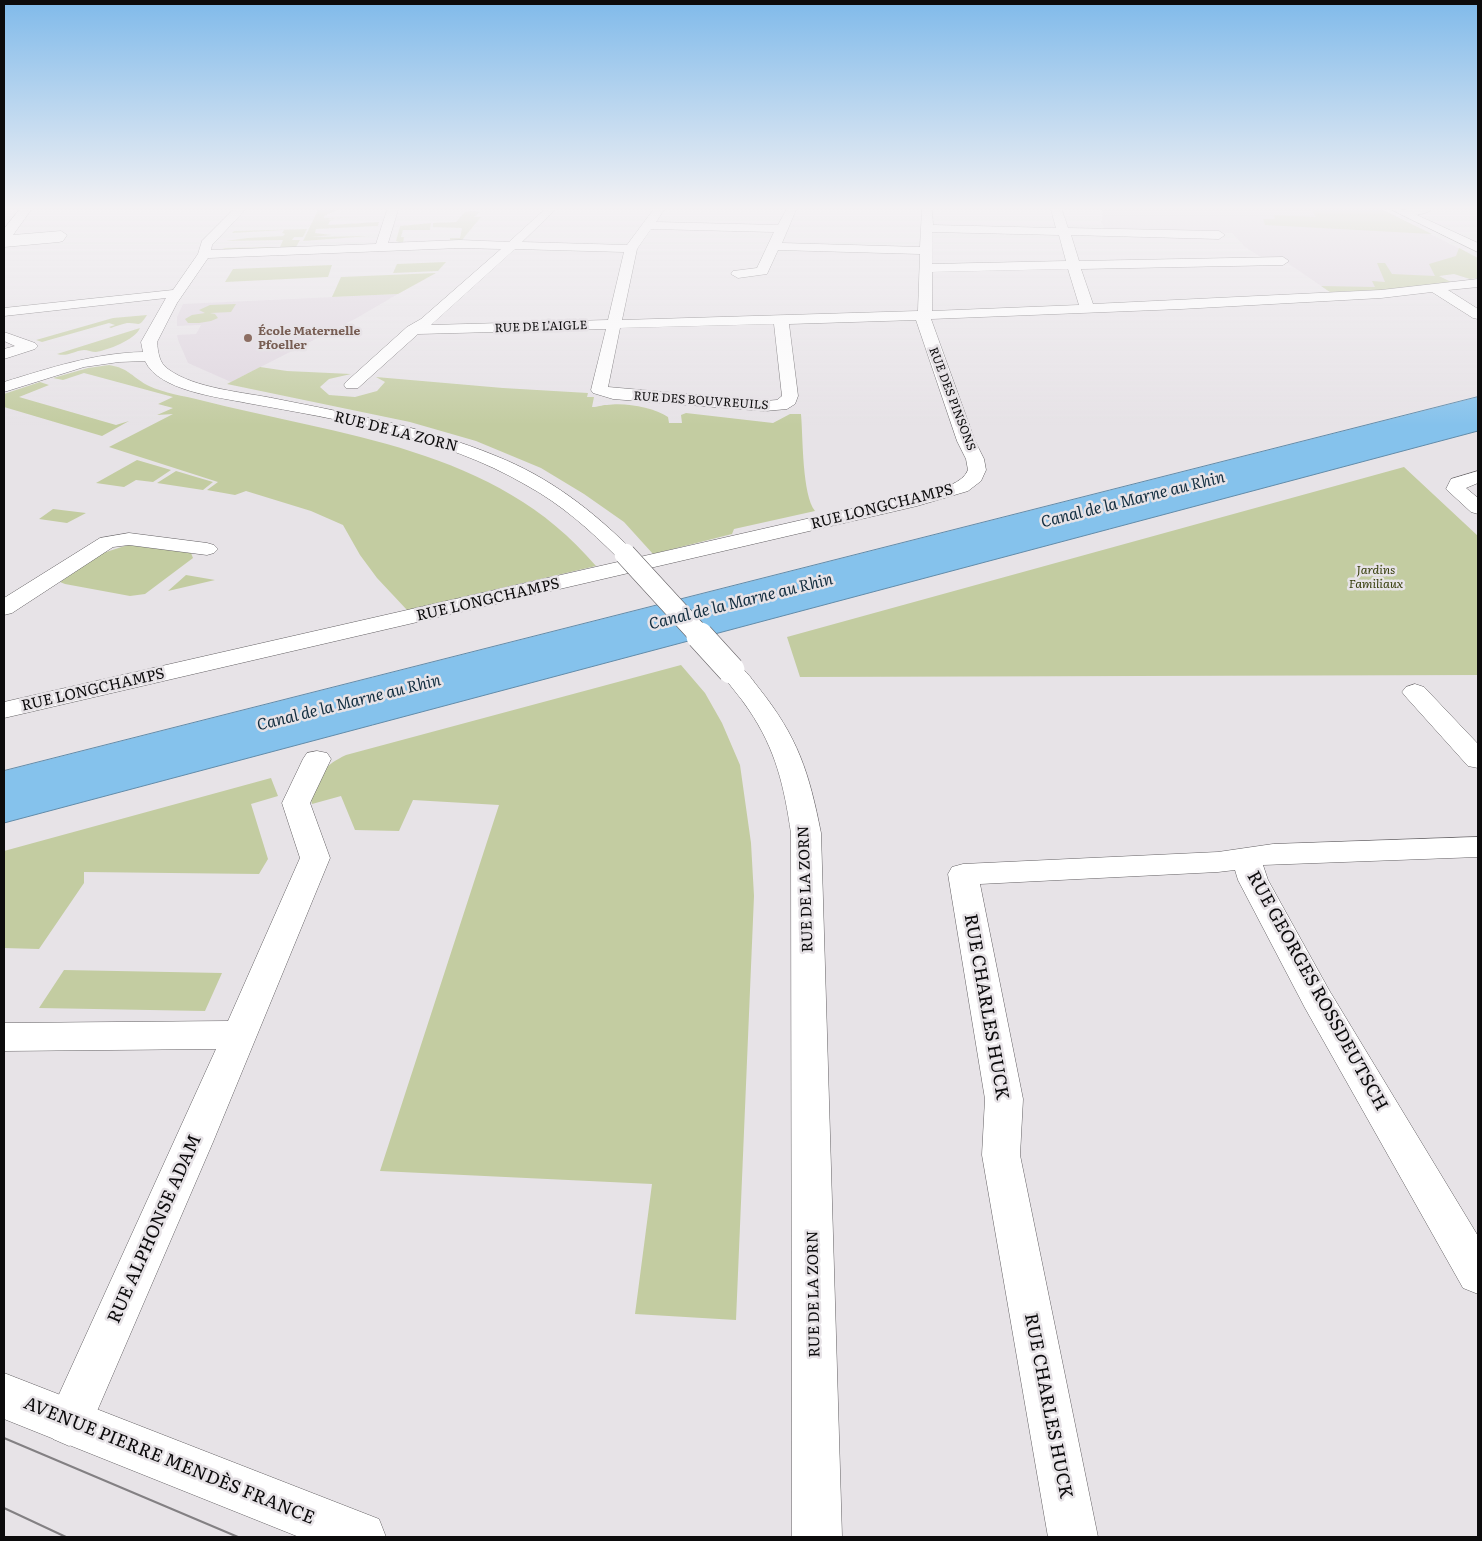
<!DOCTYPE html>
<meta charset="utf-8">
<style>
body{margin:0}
#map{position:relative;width:1482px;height:1541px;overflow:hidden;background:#e7e3e7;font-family:Literata,serif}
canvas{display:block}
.frame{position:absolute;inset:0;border:5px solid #0c0b0c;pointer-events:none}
</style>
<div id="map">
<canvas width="1482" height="1541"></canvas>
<div class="frame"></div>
</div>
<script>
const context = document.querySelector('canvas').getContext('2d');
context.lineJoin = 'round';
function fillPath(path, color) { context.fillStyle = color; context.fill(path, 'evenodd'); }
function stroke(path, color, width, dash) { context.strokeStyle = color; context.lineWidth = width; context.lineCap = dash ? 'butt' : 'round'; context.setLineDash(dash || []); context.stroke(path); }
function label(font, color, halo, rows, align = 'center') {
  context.font = font + ' Literata,serif'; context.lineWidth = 5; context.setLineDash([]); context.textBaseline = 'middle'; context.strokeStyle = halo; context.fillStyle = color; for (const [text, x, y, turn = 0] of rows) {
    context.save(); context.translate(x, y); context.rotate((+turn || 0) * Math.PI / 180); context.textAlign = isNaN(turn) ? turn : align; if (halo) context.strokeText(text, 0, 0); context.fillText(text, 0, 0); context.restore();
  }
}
fillPath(new Path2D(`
 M1103 210H1383L1478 258V278L1470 279 1454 274 1439 276 1451 282 1330 292 1280 258H1262L1245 247 1232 233 1105 230 1101 222Z
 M398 294 355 319 231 382 188 363 178 340 177 335 196 334 201 325 177 326V317L183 304Z`), '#dfd6df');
fillPath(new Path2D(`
 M318 210H337L324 216V218L357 217 327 219 333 220 330 221 328 225 379 222 378 226 316 229 315 233 332 235 312 237 370 236 303 241Z
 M1297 210H1383L1432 234 1265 225 1263 219H1275L1274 215 1316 217 1312 211Z
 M474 211 480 212 474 217H481L462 240 450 241V238H460L462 228 433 227V223L456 222 465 212Z
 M431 223 430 230H403L401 237H404L403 243 396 241 400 226Z
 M307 229 303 237H294L292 240H300L296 247 228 250 222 248 280 247 283 240 226 241 247 238 283 236 285 234 282 233 284 230 232 233 234 231Z
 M1459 248 1478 258V278L1470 279 1454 274 1439 276 1451 282 1385 290 1330 292 1321 286 1375 287 1372 281 1385 282 1377 263H1385L1392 274 1435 276 1429 264 1456 256Z
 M446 262 438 271 393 273 397 264Z
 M332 265 328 277 225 282 233 269Z
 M436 273 398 294 332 297 341 277Z
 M236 304 231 312 210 313 215 314 218 318 211 321 199 323H188L185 319 192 315 205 313 199 310 210 305Z
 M147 315C138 329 140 322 127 323 122 324 116 326 111 328L109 327 115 325 109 323 42 342 36 340 113 318Z
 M140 328C135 340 108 350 96 352 91 352 88 350 84 350 73 351 68 357 57 354Z
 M109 365C129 368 133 378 149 386 164 393 184 396 200 400 340 436 496 447 596 566L407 610 377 578 360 555 343 525 311 511 246 491 235 495 207 490 218 482 109 447 173 414 157 415 173 408 158 404 173 397 84 373 63 380 53 378 88 368Z
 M260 367 287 371 351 374 329 379 320 387 329 395 355 397 377 391 385 382 376 377 503 388 588 393 587 397H594L592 407C599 407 601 405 607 405 624 402 654 407 668 417L669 423H682L681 415 686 413 773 423 790 414H801C803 437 802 495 815 511L734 529 732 534 653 554 624 522 584 494 541 468 476 441 410 422 227 384Z
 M40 382 49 385 19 397 116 425 129 421 102 436 4 407V394Z
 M137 460 171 470 153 482 136 480 124 487 96 483Z
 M1404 467 1478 536V675L800 677 787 637Z
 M176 471 213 482 203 490 157 483Z
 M53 509 86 513 67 523 39 519Z
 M128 545 191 553 193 558 145 594 130 596 65 584 60 582 103 553Z
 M186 575 215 580 168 591Z
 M681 665 705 693 722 723 740 765 751 843 754 896 736 1320 635 1314 652 1184 380 1171 499 805 413 800 399 831 355 830 341 796 312 804 309 792C320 773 325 765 346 755Z
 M271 778 278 796 251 804 268 859 259 874 84 872V883L39 949 4 948V851Z
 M64 970 222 973 205 1011 39 1008Z`), '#c3cca1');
const water = new Path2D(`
 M1478 397V431L4 823V771Z`);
fillPath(water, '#85c2ec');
stroke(water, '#618ba9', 1);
const minor = new Path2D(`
 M19 210H31L13 235 61 231 67 235 63 241 59 242 4 247V229Z
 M233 210H245L212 245 211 250 376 244 387 210H398L388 243 460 240 509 242 544 210H555L522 242 627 245 653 210H664L656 222 778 225 786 210H796L782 243 920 247 922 210H932L933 225 1056 228 1051 210H1062L1068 228 1219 231 1225 235 1219 239 1071 235 1079 261 1283 257 1289 261 1283 265 1081 269 1093 304 1381 290 1478 279V287L1448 290 1478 309V319L1473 318 1432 292 1381 298 1181 309 931 319 975 441 984 459 986 470 981 481 968 491 917 506 4 718V702L929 491C942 488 962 484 968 470L966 459 957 441 916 320 789 324 798 396 795 404 787 409 765 411 613 399 593 393 591 390 606 329 418 334 358 388H346L344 385 346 382 407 327 421 319 501 249 460 248 208 258 177 303 157 342C158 352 159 363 168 369 195 389 244 392 277 399 351 414 426 427 496 456 549 477 592 510 632 550L636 554 632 558 625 560 618 558C590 530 561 504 526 485 442 436 341 420 247 403 218 397 159 391 145 361L119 362 84 367 4 392V382C50 368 94 353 143 352L141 342 166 298 4 316V308L173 290 198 254 202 241ZM651 229 774 232 757 268 733 271 731 274 738 278 767 274 778 250 920 254 918 311 622 320 637 249ZM932 232 1059 235 1066 261 932 264ZM515 249 624 252 608 320 431 325ZM1068 269 1079 305 932 311V272ZM774 324 782 396 777 400 765 401 608 387 620 328Z
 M1402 210H1431C1425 215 1410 216 1402 214L1400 212Z
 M4 332 35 343 38 346 35 349 4 359V349L15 346 4 341Z
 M1478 471V483L1466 488 1478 498V514L1471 512 1446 489 1451 479Z
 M129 533 207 543 214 545 218 549 214 553 207 555 129 545 113 547 12 613 4 615V598L100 538Z
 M731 663C744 666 750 677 758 687 798 737 809 772 821 833L842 1537H792L791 833C784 786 776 750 749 710 740 696 728 684 719 670L722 665Z
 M1415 684 1424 687 1478 744V768L1468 766 1406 697 1402 692 1406 687Z
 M317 751 327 753 331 759 310 803 330 858 213 1142 85 1439 69 1446 53 1439 46 1423 216 1049 4 1051V1023L228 1021 300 858 282 803 303 759 307 753Z
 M1478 837V857L1263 865 1268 880 1329 990 1478 1236V1294L1463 1288 1305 1008 1238 880 1235 870 1218 872 980 884 1023 1099 1020 1155 1098 1537H1048L982 1155 985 1099 948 874 952 867 963 864 1218 852 1273 844Z`);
const tertiary = new Path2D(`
 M1392 210H1406L1478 243V252Z`);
const primary = new Path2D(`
 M4 1373 379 1519 386 1537H299L4 1419Z`);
stroke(minor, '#646164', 1);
stroke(tertiary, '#646164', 1);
stroke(primary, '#646164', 1);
fillPath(minor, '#fff');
fillPath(tertiary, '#fff');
fillPath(primary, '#fff');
stroke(new Path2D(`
 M4 1438 238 1537
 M4 1508 66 1537`), '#838083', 2);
const minorBridgeFar1 = new Path2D(`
 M625 554 702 638`);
const minorBridge = new Path2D(`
 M700 636 731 670`);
stroke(minorBridgeFar1, '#646164', 22, []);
stroke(minorBridge, '#646164', 28, []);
stroke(minorBridgeFar1, '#fff', 21);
stroke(minorBridge, '#fff', 27);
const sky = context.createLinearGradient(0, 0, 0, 425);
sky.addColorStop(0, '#80baea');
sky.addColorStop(0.49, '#f4f2f4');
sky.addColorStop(1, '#f4f2f400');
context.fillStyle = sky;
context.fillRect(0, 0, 1482, 425);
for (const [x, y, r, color] of [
 [248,338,5,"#8d6e63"]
]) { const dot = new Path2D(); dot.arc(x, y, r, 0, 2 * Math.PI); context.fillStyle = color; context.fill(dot); stroke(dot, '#e7e3e7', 2); }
label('12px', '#0c0b0c', '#e7e3e7', [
 ["RUE DE L'AIGLE",541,327,-2],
 ["RUE DES PINSONS",952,399,69],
 ["RUE DES BOUVREUILS",701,401,4]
]);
label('bold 12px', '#785e54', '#e7e3e7', [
 ["École Maternelle",258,331],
 ["Pfoeller",258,345]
], 'left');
label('italic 12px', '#373e0c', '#e7e3e7', [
 ["Jardins",1376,570],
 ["Familiaux",1376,584]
]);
label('15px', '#0c0b0c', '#e7e3e7', [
 ["RUE DE LA ZORN",396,432,14],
 ["RUE LONGCHAMPS",882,507,-14],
 ["RUE LONGCHAMPS",488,600,-13],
 ["RUE LONGCHAMPS",93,690,-13],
 ["RUE DE LA ZORN",806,889,-92],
 ["RUE DE LA ZORN",814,1294,-91]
]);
label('italic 16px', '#132e40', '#e7e3e7', [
 ["Canal de la Marne au Rhin",1133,500,-14],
 ["Canal de la Marne au Rhin",741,602,-14],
 ["Canal de la Marne au Rhin",349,703,-14]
]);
label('18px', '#0c0b0c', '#e7e3e7', [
 ["RUE GEORGES ROSSDEUTSCH",1317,991,61],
 ["RUE CHARLES HUCK",986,1007,80],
 ["RUE ALPHONSE ADAM",155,1229,-66],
 ["RUE CHARLES HUCK",1048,1406,79],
 ["AVENUE PIERRE MENDÈS FRANCE",169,1461,22]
]);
</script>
